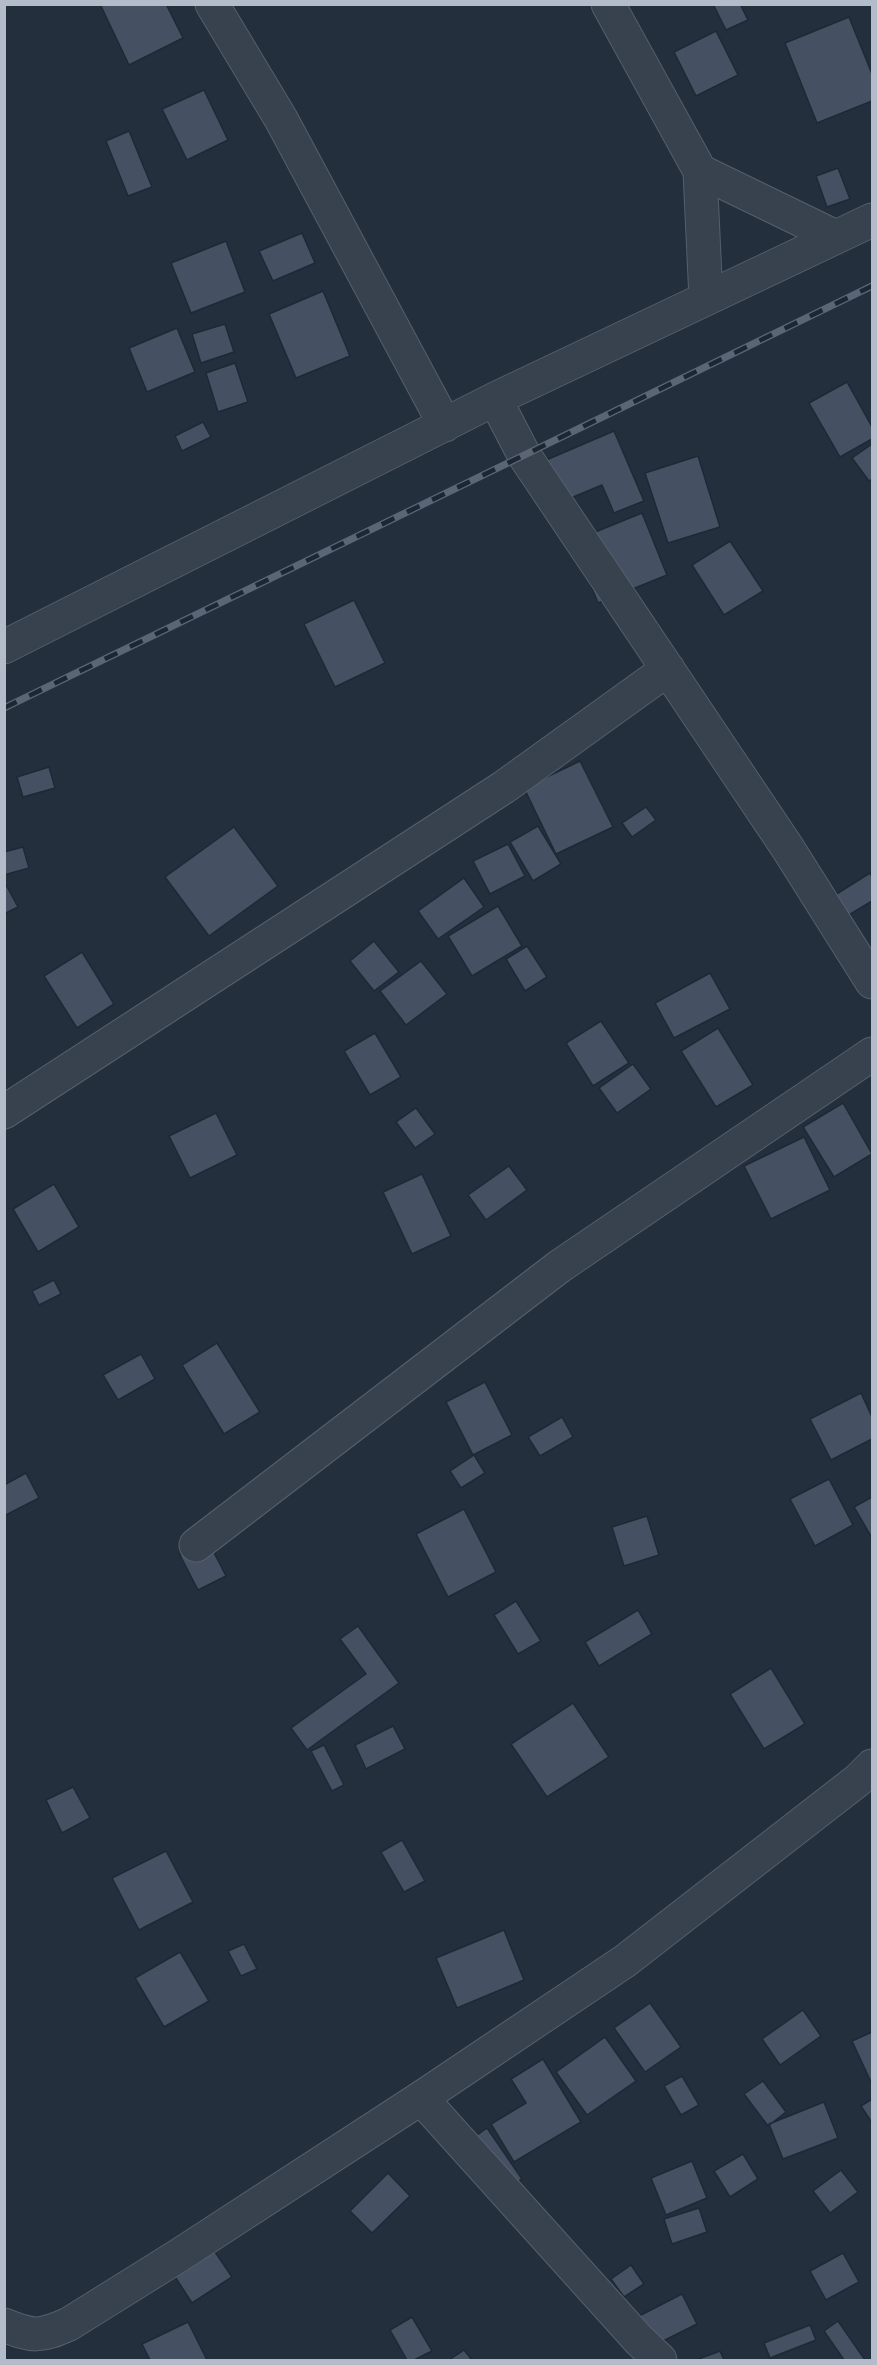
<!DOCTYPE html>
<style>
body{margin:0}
#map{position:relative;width:877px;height:2365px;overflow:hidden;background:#242f3e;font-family:Raleway,sans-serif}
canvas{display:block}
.frame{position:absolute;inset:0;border:6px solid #b4bcc9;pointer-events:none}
</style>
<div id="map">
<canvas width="877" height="2365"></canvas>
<div class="frame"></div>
</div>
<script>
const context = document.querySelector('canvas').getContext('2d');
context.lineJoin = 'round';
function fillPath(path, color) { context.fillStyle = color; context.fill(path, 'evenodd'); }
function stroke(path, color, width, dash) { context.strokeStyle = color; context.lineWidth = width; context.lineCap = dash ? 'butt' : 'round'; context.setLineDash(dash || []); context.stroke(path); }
const building = new Path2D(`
 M100 4H166L183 38 129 65Z
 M713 4H740L748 20 726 30Z
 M849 17 872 74V101L817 123 785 43Z
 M716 31 738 75 696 96 674 52Z
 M204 90 228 140 187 160 162 109Z
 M129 131 152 187 128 196 106 141Z
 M838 168 850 199 827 207 816 176Z
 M302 233 315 263 273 281 259 251Z
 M226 241 245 292 191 313 171 263Z
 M323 291 350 356 296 378 269 314Z
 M225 324 234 352 201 363 192 334Z
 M177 328 195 372 147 392 129 348Z
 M235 363 248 402 218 412 206 373Z
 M847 382 872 427V439L840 457 809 403Z
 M203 422 211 437 182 451 175 436Z
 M614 431 644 501 614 513 602 485 554 505 537 464Z
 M872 444V479L869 481 852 458Z
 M698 456 720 527 668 543 645 473Z
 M642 513 667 575 598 603 573 541Z
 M730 541 763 591 724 615 692 565Z
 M354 600 385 663 335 687 304 624Z
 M580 761 613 827 556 854 524 788Z
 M49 767 55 788 23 797 17 777Z
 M646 807 656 820 632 837 622 823Z
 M538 826 561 864 533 881 510 842Z
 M234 827 278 886 209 936 165 877Z
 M508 844 525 876 490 894 473 861Z
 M23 847 29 868 4 875V852Z
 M870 873 872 877V901L839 921 827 900Z
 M464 878 484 907 438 939 418 911Z
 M6 885 18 907 4 914V886Z
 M498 906 522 946 472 976 448 936Z
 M374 941 399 972 374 991 350 961Z
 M527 946 547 977 525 991 506 959Z
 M82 952 114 1004 77 1028 44 976Z
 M421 961 447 994 406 1025 380 991Z
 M710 973 730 1009 674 1038 655 1003Z
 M601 1021 629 1063 593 1086 566 1043Z
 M718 1028 753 1085 716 1107 681 1051Z
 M375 1033 401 1077 370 1095 344 1051Z
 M633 1064 651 1089 617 1113 599 1088Z
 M843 1103 872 1154 834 1177 803 1127Z
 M416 1108 435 1134 415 1148 396 1122Z
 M216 1113 237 1155 190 1178 169 1136Z
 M804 1137 830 1190 771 1219 744 1166Z
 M509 1166 527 1190 486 1220 468 1195Z
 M422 1174 451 1236 412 1254 383 1192Z
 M54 1184 79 1227 38 1252 13 1209Z
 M54 1280 61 1294 39 1305 32 1291Z
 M217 1343 260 1412 224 1434 182 1365Z
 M141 1354 155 1379 118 1400 103 1375Z
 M485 1382 512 1435 473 1455 446 1402Z
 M861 1393 872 1417V1439L831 1460 810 1419Z
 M562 1417 573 1437 540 1456 528 1437Z
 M474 1455 485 1473 461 1488 450 1471Z
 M26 1473 39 1498 4 1516V1485Z
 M829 1479 853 1525 815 1546 790 1499Z
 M872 1497V1538L854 1507Z
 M464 1509 496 1572 448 1597 416 1534Z
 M647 1516 659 1555 624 1566 612 1527Z
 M208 1541 226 1576 198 1590 180 1555Z
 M516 1601 541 1641 518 1654 494 1615Z
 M638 1610 652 1634 599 1666 585 1642Z
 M358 1626 399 1683 307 1750 291 1728 366 1674 340 1639Z
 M771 1668 805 1724 764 1749 730 1694Z
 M573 1703 609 1757 547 1797 511 1744Z
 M393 1726 405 1749 366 1769 355 1745Z
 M324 1745 344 1785 332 1791 311 1751Z
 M73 1787 90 1818 62 1833 46 1800Z
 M402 1840 425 1881 404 1892 381 1852Z
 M166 1851 193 1902 139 1930 112 1878Z
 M504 1930 524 1980 457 2008 436 1958Z
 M244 1944 257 1969 241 1976 228 1951Z
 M180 1952 209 2001 164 2027 135 1978Z
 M650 2003 681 2047 645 2072 614 2028Z
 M803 2010 821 2036 780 2065 762 2039Z
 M872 2032V2082H871L852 2041Z
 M605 2037 636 2081 587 2115 556 2072Z
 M543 2059 581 2122 514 2162 491 2124 526 2103 511 2079Z
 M682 2076 699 2105 681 2115 664 2086Z
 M763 2081 786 2112 768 2126 744 2094Z
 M872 2099V2123L861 2106Z
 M824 2102 838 2138 783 2159 769 2124Z
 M487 2128 522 2179 500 2193 466 2143Z
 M743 2154 758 2179 730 2197 714 2171Z
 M692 2161 707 2198 666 2215 651 2178Z
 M841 2170 858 2192 830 2213 813 2191Z
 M388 2173 410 2196 372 2233 350 2211Z
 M699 2208 707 2232 672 2244 664 2219Z
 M209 2243 232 2277 192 2303 170 2269Z
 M843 2253 859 2282 826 2300 810 2271Z
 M631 2265 644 2284 624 2297 611 2279Z
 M682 2294 697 2324 653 2346 639 2316Z
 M412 2317 432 2351 414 2360H407L390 2330Z
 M838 2321 865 2360H844L824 2331Z
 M188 2322 207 2360H150L142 2344Z
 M810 2325 816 2340 770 2358 764 2343Z
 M464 2350 472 2360H449Z
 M720 2351 724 2360H696Z`);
fillPath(building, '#455162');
stroke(building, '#1f2835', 1.5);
const minor = new Path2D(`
 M212 4 281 119 445 425
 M608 4 700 171 706 299
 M700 171 836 237
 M495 399 524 455 787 847 872 982
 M4 647 495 399 872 220
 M4 1112 504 787 668 669
 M196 1545 560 1266 872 1054
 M421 2098 639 2340 660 2360
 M4 2325C33 2337 40 2337 69 2324L178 2256 421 2098 625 1961 858 1780 872 1766`);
stroke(minor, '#565f6c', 35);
stroke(minor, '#38414e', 33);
const rail = new Path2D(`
 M4 708 872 286`);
stroke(rail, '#5a6575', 7);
stroke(rail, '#1d2633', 4.5, [14]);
</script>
